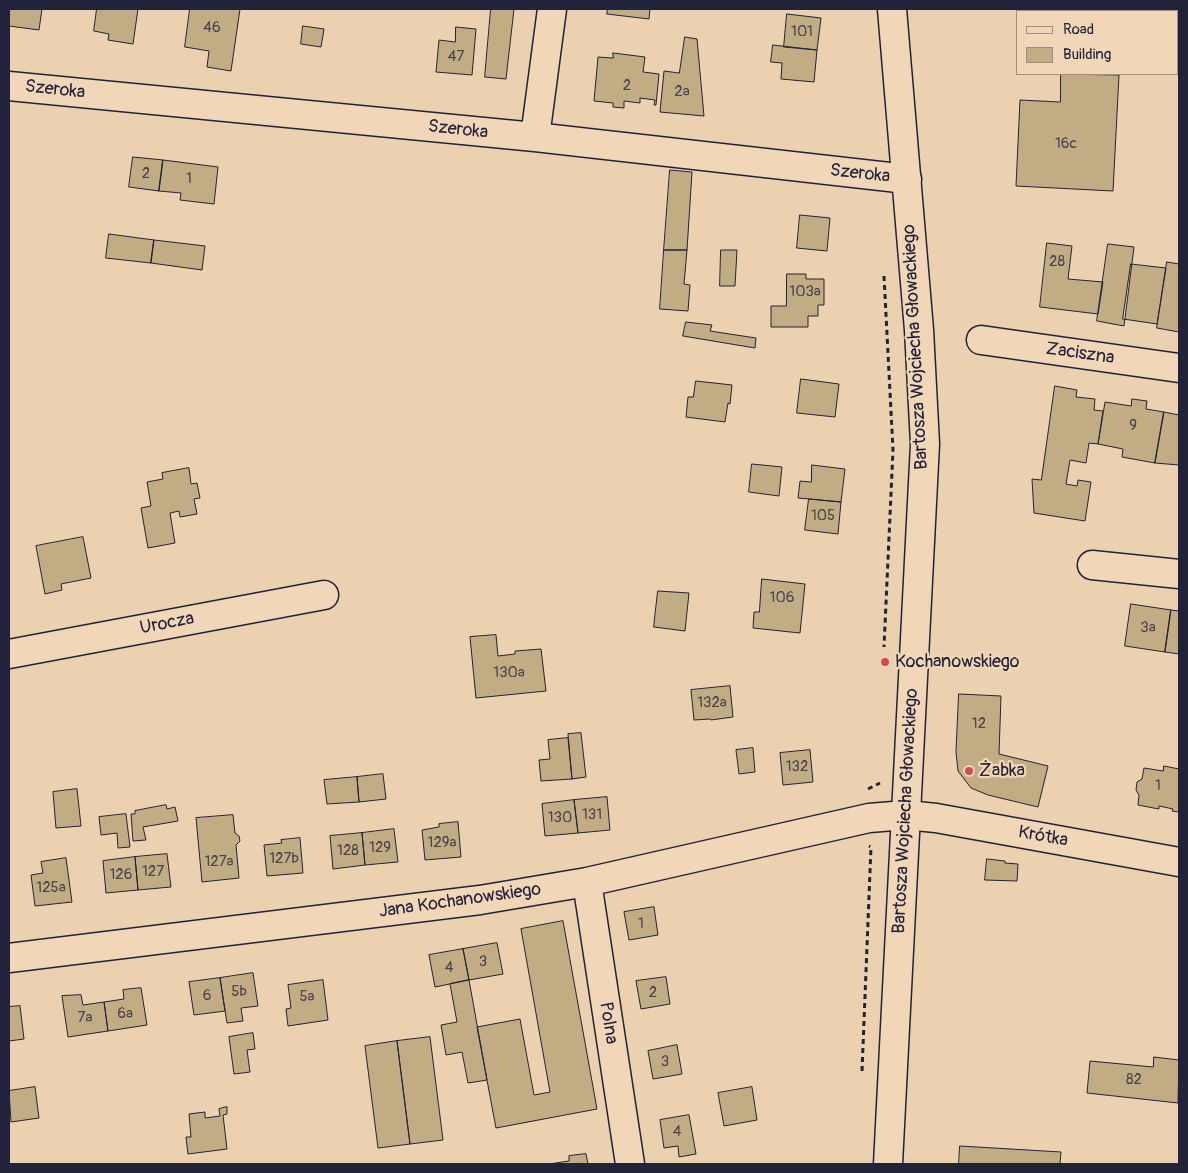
<!DOCTYPE html>
<meta charset="utf-8">
<style>
body{margin:0}
#map{position:relative;width:1188px;height:1173px;overflow:hidden;background:#ecd1b0;font-family:Pangolin,sans-serif}
canvas{display:block}
.frame{position:absolute;inset:0;border:10px solid #22223b;pointer-events:none}
.legend{position:absolute;left:1016px;top:10px;width:162px;height:65px;box-sizing:border-box;background:#f1d6b8;border:1px solid #9e8e86;margin:0;padding:6px 9px;list-style:none;font-size:15px;color:#22223b}
.legend li{display:flex;align-items:center;gap:10px;height:25px}
.legend b{width:25px;border:1px solid #9e8e86}
</style>
<div id="map">
<canvas width="1188" height="1173"></canvas>
<div class="frame"></div>
<ul class="legend">
<li><b style="height:6px;background:#f1d6b8"></b>Road</li>
<li><b style="height:14px;background:#c1ac84"></b>Building</li>
</ul>
</div>
<script>
const context = document.querySelector('canvas').getContext('2d');
context.lineJoin = 'round';
function fillPath(path, color) { context.fillStyle = color; context.fill(path, 'evenodd'); }
function stroke(path, color, width, dash) { context.strokeStyle = color; context.lineWidth = width; context.lineCap = dash ? 'butt' : 'round'; context.setLineDash(dash || []); context.stroke(path); }
function label(font, color, halo, rows, align = 'center') {
  context.font = font + ' Pangolin,sans-serif'; context.lineWidth = 4.5; context.setLineDash([]); context.textBaseline = 'middle'; context.strokeStyle = halo; context.fillStyle = color; for (const [text, x, y, turn = 0] of rows) {
    context.save(); context.translate(x, y); context.rotate((+turn || 0) * Math.PI / 180); context.textAlign = isNaN(turn) ? turn : align; if (halo) context.strokeText(text, 0, 0); context.fillText(text, 0, 0); context.restore();
  }
}
const building = new Path2D(`
 M9 9H42L39 30 9 26Z
 M97 9H138L133 44 108 40 109 34 94 31Z
 M190 9H240L231 71 207 67 209 51 185 47Z
 M491 9H514L506 79 485 77Z
 M608 9H650L649 19 607 14Z
 M1121 9H1173L1176 11H1119Z
 M787 14 821 18 817 50 784 47Z
 M303 26 324 29 321 47 301 44Z
 M456 27 476 29 472 75 436 72 439 40 455 42Z
 M685 37 697 39 704 116 660 112 664 71 679 73Z
 M773 45 817 50 814 82 781 79 782 63 771 62Z
 M613 53 645 57 643 72 659 74 656 105H654L655 100 640 98V103L624 101V108L613 107V103L594 101 598 57 613 58Z
 M1061 74 1119 75 1113 191 1016 186 1020 100 1060 102Z
 M133 157 163 160 159 191 129 187Z
 M163 160 218 167 214 204 180 200 181 193 159 191Z
 M670 170 692 172 687 250H664Z
 M800 215 830 218 827 251 797 248Z
 M109 234 154 240 151 263 106 258Z
 M154 240 205 246 202 270 151 263Z
 M1047 243 1072 246 1068 279 1103 282 1098 314 1040 307Z
 M1108 244 1134 247 1124 326 1097 321Z
 M664 250H687L684 284 690 285 688 311 660 309Z
 M721 250H737L735 286H720Z
 M1167 262 1179 264V332L1157 328Z
 M1131 264 1166 268 1157 324 1123 319Z
 M787 274H806V279H824V305H818V316H808V327H771V306H786Z
 M686 322 712 325 710 331 756 338 755 348 683 336Z
 M801 379 839 384 835 417 797 413Z
 M696 381 732 385 730 404 728 403 725 422 686 417 688 397H693Z
 M1055 386 1077 390 1076 397 1095 399 1094 410 1103 411 1098 444 1089 443 1086 463 1070 460 1066 484 1077 486 1078 480 1091 482 1085 521 1034 513 1032 479 1041 480Z
 M1132 399 1147 401 1146 409 1164 412 1155 463 1122 457 1123 449 1098 444 1105 402 1131 406Z
 M1164 412 1179 415V465L1155 463Z
 M752 464 782 467 779 496 749 492Z
 M812 465 845 469 841 502 798 498 800 481 811 482Z
 M189 468 191 484 197 483 200 498 194 499 197 514 180 517 179 511 170 513 175 543 148 548 141 508 151 506 147 482 163 479 162 473Z
 M809 499 841 502 838 534 805 530Z
 M83 537 91 578 61 584 62 590 45 594 36 546Z
 M762 579 805 584 800 633 753 628 754 612H759Z
 M658 591 689 593 685 631 654 627Z
 M1131 604 1171 610 1165 652 1125 646Z
 M1171 610 1179 611V654L1165 652Z
 M496 635 498 656 515 654V651L541 649 546 691 476 698 470 637Z
 M730 686 733 717 711 720 710 719 694 720 691 690Z
 M959 694 1001 696 999 754 1048 766 1038 807 988 795 971 788 958 771 956 752Z
 M581 733 586 777 572 779 568 734Z
 M568 738 572 779 541 781 539 760 550 759 548 740Z
 M753 748 755 772 739 774 736 750Z
 M810 750 813 782 783 785 780 753Z
 M1164 766 1179 769V812L1172 811 1173 809 1159 806V809L1138 805 1139 795 1136 790 1137 782 1142 779 1144 768 1163 771Z
 M383 774 386 799 359 802 357 777Z
 M357 777 359 802 327 804 324 780Z
 M77 789 81 826 56 828 53 792Z
 M607 797 610 830 578 833 574 800Z
 M574 800 578 833 545 836 542 804Z
 M166 805 167 809 175 807 178 821 143 827 146 840 133 841 131 814H135V811Z
 M126 814 130 847 118 848 117 833 101 835 99 817Z
 M233 815 235 833 239 836 240 841 236 845 239 878 202 882 196 818Z
 M458 822 461 857 425 860 422 830 439 827V824Z
 M394 829 398 862 365 865 362 833Z
 M362 833 365 865 333 869 330 836Z
 M300 838 303 873 267 876 264 845 282 843 281 840Z
 M167 854 171 887 138 890 135 857Z
 M135 857 138 890 106 893 103 861Z
 M66 858 72 902 35 906 31 875 43 873 41 862Z
 M987 859 1005 861V863L1018 864 1017 881 985 880Z
 M654 907 658 935 629 940 624 912Z
 M563 921 597 1109 496 1128 477 1027 520 1019 534 1095 550 1092 521 929Z
 M497 943 503 974 469 980 463 949Z
 M463 949 469 980 435 987 429 955Z
 M253 973 258 1006 241 1008 243 1021 227 1023 220 978Z
 M666 977 670 1004 641 1009 636 981Z
 M220 978 225 1011 194 1015 189 982Z
 M323 980 328 1020 288 1026 286 1009 291 1008 288 985Z
 M469 980 487 1080 468 1083 462 1052 446 1055 441 1025 457 1022 450 984Z
 M141 988 147 1025 108 1031 104 1002 124 999 123 990Z
 M81 995 83 1005 104 1002 108 1031 68 1037 62 996Z
 M20 1006 24 1039 9 1041V1007Z
 M253 1033 255 1049 247 1050 250 1072 234 1074 229 1037Z
 M430 1037 443 1140 410 1144 397 1041Z
 M397 1041 410 1144 378 1148 365 1046Z
 M677 1045 682 1074 653 1079 648 1051Z
 M1154 1057 1179 1060 1178 1103 1087 1093 1090 1061 1153 1067Z
 M35 1087 39 1118 11 1122 9 1091Z
 M752 1087 757 1120 724 1126 718 1093Z
 M227 1107V1114L223 1115 227 1149 188 1154 186 1137H191L189 1114 205 1112V1118L220 1116 219 1109Z
 M689 1115 696 1154 679 1157 678 1146 664 1148 660 1120Z
 M960 1146 1061 1152 1060 1164H959Z
 M586 1154 588 1164H549L569 1161V1156Z`);
fillPath(building, '#c1ac84');
stroke(building, '#22223b', 1);
const minor = new Path2D(`
 M9 86 535 137 907 179
 M535 137 552 9
 M981 340 1179 368
 M1092 565 1179 574
 M9 654 324 595
 M587 882 630 1164
 M9 958 480 900 587 882 869 818 906 815 936 818 1179 862`);
const major = new Path2D(`
 M888 1164 925 444 919 330 892 9`);
stroke(minor, '#22223b', 31);
stroke(major, '#22223b', 31);
stroke(new Path2D(`
 M884 276 893 450 884 647
 M868 789 880 783
 M862 1071 871 847 869 846`), '#22223b', 3, [5, 4]);
stroke(minor, '#f1d6b8', 28);
stroke(major, '#f1d6b8', 28);
for (const [x, y, r, color] of [
 [885,662,5,"#d1495b"],
 [969,771,5,"#d1495b"]
]) { const dot = new Path2D(); dot.arc(x, y, r, 0, 2 * Math.PI); context.fillStyle = color; context.fill(dot); stroke(dot, '#f1d6b8', 2); }
label('15px', '#4a444d', null, [
 ["46",212,28],
 ["101",802,32],
 ["47",456,57],
 ["2",627,86],
 ["2a",682,92],
 ["16c",1066,144],
 ["2",146,174],
 ["1",189,179],
 ["28",1057,262],
 ["103a",805,292],
 ["9",1133,426],
 ["105",823,516],
 ["106",782,598],
 ["3a",1148,628],
 ["130a",509,673],
 ["132a",712,703],
 ["12",979,724],
 ["132",797,767],
 ["1",1158,786],
 ["131",592,815],
 ["130",560,818],
 ["129a",442,843],
 ["129",380,848],
 ["128",348,851],
 ["127b",284,859],
 ["127a",219,862],
 ["127",153,872],
 ["126",121,875],
 ["125a",51,888],
 ["1",641,924],
 ["3",483,962],
 ["4",449,968],
 ["5b",239,992],
 ["2",653,993],
 ["6",207,996],
 ["5a",307,997],
 ["6a",125,1014],
 ["7a",85,1018],
 ["3",665,1062],
 ["82",1134,1080],
 ["4",677,1132]
]);
label('18px', '#22223b', '#f1d6b8', [
 ["Szeroka",55,90,6],
 ["Szeroka",458,130,6],
 ["Szeroka",860,174,6],
 ["Bartosza Wojciecha Głowackiego",916,347,-93],
 ["Zaciszna",1080,354,8],
 ["Urocza",167,624,-11],
 ["Bartosza Wojciecha Głowackiego",906,811,-87],
 ["Krótka",1043,837,10],
 ["Jana Kochanowskiego",460,901,-8],
 ["Polna",608,1023,81]
]);
label('18px', '#22223b', '#f1d6b8', [
 ["Kochanowskiego",895,662],
 ["Żabka",979,771]
], 'left');
</script>
